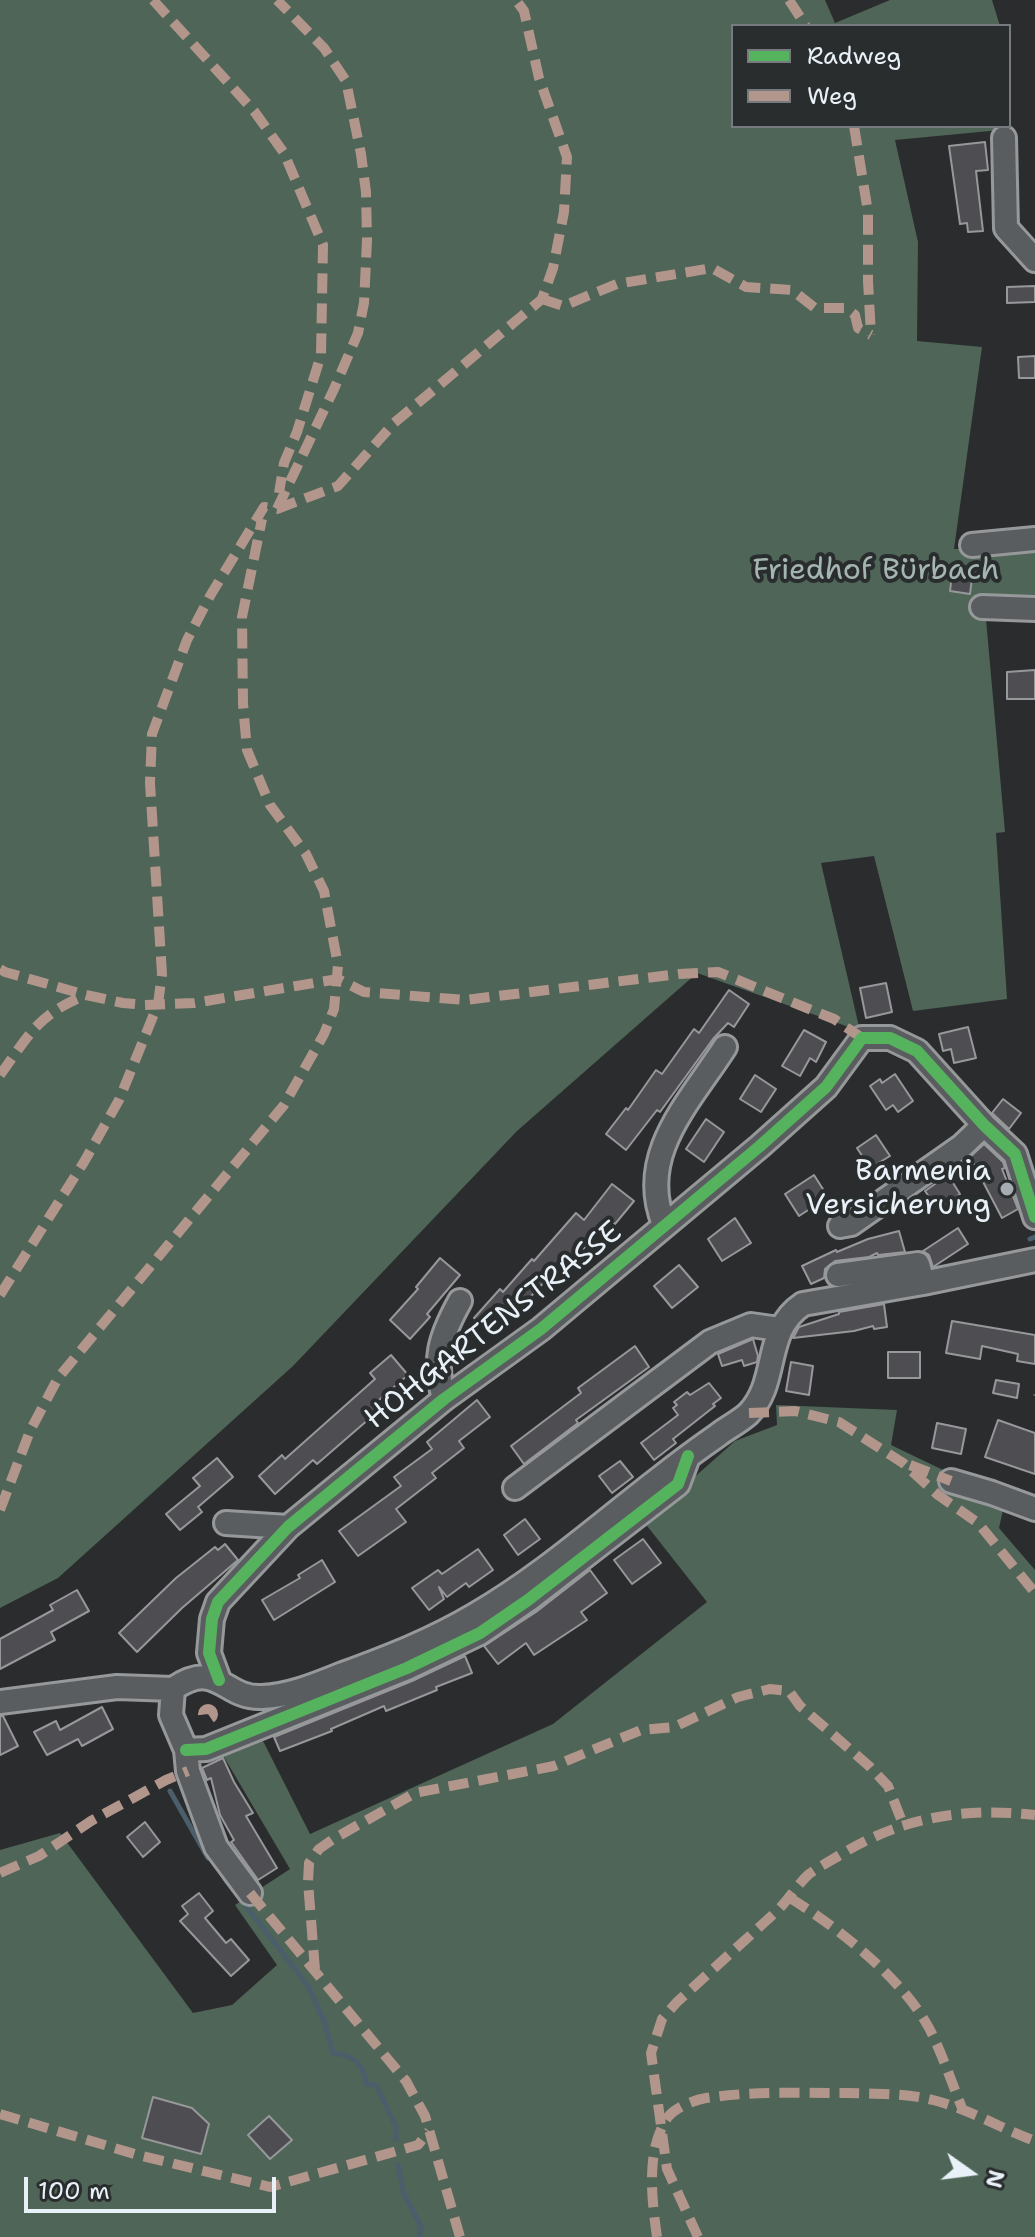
<!DOCTYPE html>
<meta charset="utf-8">
<style>
body{margin:0}
#map{position:relative;width:1035px;height:2237px;overflow:hidden;background:#2b2c2d;font-family:"Shantell Sans",sans-serif}
canvas{display:block}
.legend{position:absolute;left:731px;top:24px;width:280px;height:104px;box-sizing:border-box;background:#2a2d2e;border:2px solid #767b7f;margin:0;padding:10px 14px;list-style:none;font-size:24px;color:#e8f1f8}
.legend li{display:flex;align-items:center;gap:16px;height:40px}
.legend b{width:40px;border:2px solid #767b7f}
.north{position:absolute;left:931px;top:2133px;width:80px;height:80px;-webkit-text-stroke:6px #2a2d2e;paint-order:stroke;rotate:104deg;font-size:22px;font-weight:700;line-height:32px;text-align:center;color:#e8f1f8}
.north::after{content:'';display:block;margin:auto;width:28px;height:36px;background:#e8f1f8;clip-path:polygon(50% 0,100% 100%,50% 72%,0 100%)}
.scale{position:absolute;left:24px;top:2177px;width:252px;height:36px;box-sizing:border-box;border:4px solid #e8f1f8;border-top:0;padding-left:10px;font-size:24px;line-height:28px;white-space:nowrap;color:#e8f1f8;-webkit-text-stroke:6px #2a2d2e;paint-order:stroke}
</style>
<div id="map">
<canvas width="1035" height="2237"></canvas>
<ul class="legend">
<li><b style="height:10px;background:#56b35d"></b>Radweg</li>
<li><b style="height:10px;background:#b2968c"></b>Weg</li>
</ul>
<div class="north">N</div>
<div class="scale">100 m</div>
</div>
<script>
const context = document.querySelector('canvas').getContext('2d');
context.lineJoin = 'round';
function fillPath(path, color) { context.fillStyle = color; context.fill(path, 'evenodd'); }
function stroke(path, color, width, dash) { context.strokeStyle = color; context.lineWidth = width; context.lineCap = dash ? 'butt' : 'round'; context.setLineDash(dash || []); context.stroke(path); }
function label(font, color, halo, rows, align = 'center') {
  context.font = font + ' "Shantell Sans",sans-serif'; context.lineWidth = 8; context.setLineDash([]); context.textBaseline = 'middle'; context.strokeStyle = halo; context.fillStyle = color; for (const [text, x, y, turn = 0] of rows) {
    context.save(); context.translate(x, y); context.rotate((+turn || 0) * Math.PI / 180); context.textAlign = isNaN(turn) ? turn : align; if (halo) context.strokeText(text, 0, 0); context.fillText(text, 0, 0); context.restore();
  }
}
fillPath(new Path2D(`
 M0 0H825L835 23 890 0H992L1000 26H733V126H1009V109L1011 129 895 140 918 242 917 341 982 347 954 549 1035 547V619H986L1005 832 996 833 1007 999 913 1011 874 856 821 863 860 1031 697 973 517 1131 293 1366 58 1578 0 1608Z
 M776 1405 897 1410 891 1445 966 1481 1003 1510 999 1528 1035 1570V2237H0V1850L60 1833 193 2013 232 2005 277 1965 235 1905 290 1869 224 1757 260 1735 310 1834 553 1724 707 1602 644 1522 735 1441 777 1425Z`), '#4e6557');
stroke(new Path2D(`
 M1030 1239 1035 1237
 M170 1791 208 1858
 M225 1879 308 1986 324 2021 333 2053C353 2055 364 2064 366 2084L376 2085 396 2127V2139
 M398 2165 404 2194 421 2226 419 2237`), '#4b5e6c', 5);
const building = new Path2D(`
 M985 142 988 170 976 171 983 231 968 232 967 223 960 224 949 146Z
 M1035 286V302L1007 303V287Z
 M1035 356V378H1019L1018 357Z
 M953 567 973 570 970 594 950 591Z
 M1035 670V699H1007V672Z
 M886 983 892 1012 866 1018 860 988Z
 M729 990 749 1004 734 1027 728 1023 713 1039 660 1112 657 1110 626 1150 606 1134 626 1108 628 1110 656 1070 662 1074 694 1029 699 1033Z
 M968 1027 976 1058 954 1063 951 1049 943 1051 939 1034Z
 M804 1030 826 1042 816 1062 810 1058 800 1076 782 1066Z
 M895 1074 913 1101 898 1112 893 1105 886 1110 870 1086 880 1079 882 1083Z
 M755 1075 776 1089 761 1112 740 1099Z
 M1003 1099 1021 1113 1009 1129 992 1113Z
 M706 1119 724 1132 704 1162 686 1149Z
 M876 1135 890 1156 870 1168 857 1148Z
 M984 1144 1003 1162 1005 1168 1002 1169 1018 1209 1002 1218 970 1157Z
 M814 1175 828 1197 799 1216 785 1194Z
 M948 1175 960 1194 938 1209 925 1191Z
 M612 1184 634 1201 615 1224 609 1219 566 1269 561 1264 494 1336 474 1318 500 1289 503 1292 532 1259 534 1261 576 1213 584 1220Z
 M735 1218 751 1243 722 1261 708 1239Z
 M958 1228 968 1244 933 1267 929 1255 923 1251Z
 M899 1231 905 1252 878 1255 877 1253 869 1257 835 1261 825 1269 824 1278 811 1284 802 1266 836 1250 837 1252 868 1239Z
 M440 1258 460 1275 427 1314 430 1317 410 1339 390 1320 418 1289 416 1287Z
 M679 1265 698 1287 672 1308 654 1286Z
 M884 1304 887 1327 874 1329 873 1326 854 1331 793 1338 799 1327 839 1314V1312Z
 M952 1321 1035 1335V1364L1017 1361 1018 1354 982 1346 980 1359 946 1353Z
 M753 1339 758 1356 757 1362 744 1366 742 1360 722 1366 718 1354Z
 M635 1346 649 1367 576 1420 578 1423 524 1464 511 1446 581 1393 578 1388Z
 M888 1352H920V1378H888Z
 M391 1355 408 1375 372 1406 377 1412 317 1464 313 1460 275 1494 259 1476 282 1455 285 1459 375 1379 370 1373Z
 M791 1362 813 1366 809 1395 786 1391Z
 M996 1380 1019 1384 1017 1398 993 1393Z
 M709 1383 721 1398 713 1404 715 1406 673 1439 676 1443 654 1460 641 1443 678 1415 673 1408 677 1405 674 1402 687 1392 690 1395Z
 M477 1400 490 1417 459 1441 464 1448 432 1473 436 1478 396 1509 406 1522 358 1556 339 1531 401 1486 394 1477 432 1449 427 1442Z
 M998 1420 1035 1433V1474L985 1457Z
 M937 1423 966 1429 961 1454 932 1448Z
 M217 1458 233 1477 198 1507 202 1512 180 1530 166 1514 200 1486 193 1478Z
 M620 1461 633 1477 612 1493 599 1476Z
 M525 1519 540 1539 518 1555 504 1535Z
 M643 1539 661 1563 632 1584 614 1560Z
 M225 1544 238 1560 182 1608 137 1652 119 1633 176 1578 215 1547 218 1550Z
 M478 1549 493 1570 469 1587 466 1583 447 1597 439 1587 444 1599 429 1610 412 1588 438 1570 442 1574Z
 M322 1560 335 1582 274 1620 262 1600 300 1578 298 1575Z
 M590 1570 607 1593 581 1612 587 1620 534 1655 526 1643 498 1664 484 1646 536 1612Z
 M77 1590 89 1611 51 1632 55 1640 0 1669V1639L53 1610 50 1605Z
 M465 1656 472 1673 436 1687 437 1690 386 1711 384 1706 331 1729 332 1731 280 1751 274 1737 412 1681Z
 M102 1707 113 1729 82 1746 78 1739 47 1755 34 1732 56 1721 60 1730Z
 M0 1716H3L18 1746 0 1755Z
 M223 1758 234 1782 253 1813 246 1816 277 1868 258 1880 231 1842 234 1840 220 1815 211 1778 207 1780 202 1768Z
 M145 1822 160 1842 143 1857 127 1837Z
 M199 1893 213 1911 205 1918 226 1943 231 1939 249 1960 231 1976 180 1921 188 1914 182 1906Z
 M153 2097 192 2108 209 2124 201 2154 142 2138Z
 M269 2116 292 2140 270 2159 248 2135Z`);
fillPath(building, '#4e4d51');
stroke(building, '#96989a', 2);
const minor = new Path2D(`
 M1004 138 1006 228 1035 260
 M972 545 1035 539
 M982 607 1035 609
 M664 1224C636 1155 689 1103 725 1047
 M840 1226 851 1224 962 1146 984 1125
 M838 1275 918 1264 923 1283
 M444 1399C433 1359 440 1337 460 1301
 M951 1481 992 1493 1035 1509
 M515 1488 710 1342 751 1325 779 1329
 M226 1523 288 1527
 M219 1680 209 1653 212 1619 218 1602 288 1527 444 1399 541 1329 760 1146 826 1087 862 1038H890L917 1051 984 1125 1015 1154 1035 1217
 M173 1689C218 1658 223 1699 262 1697 290 1696 318 1684 343 1674 389 1657 433 1640 475 1615 542 1576 599 1525 660 1478 679 1463 698 1449 718 1435 727 1428 739 1422 748 1414 780 1382 762 1331 803 1304L923 1283 1035 1260
 M173 1689 171 1715 186 1750 188 1771 216 1847 250 1893
 M0 1702 117 1687 173 1689
 M186 1750 206 1749 407 1668 480 1633 528 1600 678 1484 688 1457`);
stroke(minor, '#96989a', 28);
stroke(new Path2D(`
 M1035 1394V1396`), '#636566', 3, [6, 6]);
stroke(minor, '#5a5d60', 22);
stroke(new Path2D(`
 M153 0 254 111 284 153 323 245 321 355 297 432 284 463 279 493
 M789 0 806 26
 M854 126 868 212V281L871 335
 M542 299 563 306 617 284 712 268 746 287 792 290 815 308H846L855 315 858 328 871 335
 M277 509 338 486 394 423 542 299 553 268 564 212 567 157 539 78 524 11 516 0
 M0 969 5 972 86 995 123 1003 145 1005 194 1003 338 979 364 992 465 1000 679 974 718 972 834 1019 862 1038
 M0 1075C30 1034 37 1015 86 995
 M0 1295 84 1162 119 1100 158 1004 162 974 150 783 152 734 187 640 210 596 264 507 277 509 334 389 358 333 364 303 367 240 366 192 361 154 346 81 324 48 277 0
 M749 1413 795 1411 839 1422 903 1463 938 1495 978 1523 1035 1593
 M910 1465 951 1481
 M0 1510 30 1431 58 1378 284 1105 324 1034 334 1009 338 965 324 891 306 854 270 805 247 750 243 704 242 617 262 519
 M203 1714a5 5 0 1 1 10 0a5 5 0 1 1-10 0Z
 M0 1873 39 1856 91 1821 166 1780 188 1771
 M250 1893 406 2081 425 2116 460 2237
 M790 1898C836 1926 903 1979 929 2028 942 2053 951 2081 962 2108
 M315 1970 308 1882 309 1863 319 1849 335 1838 415 1793 554 1766 641 1730 674 1727 738 1697 770 1689 789 1691 800 1706 869 1766 888 1786 903 1824
 M0 2114 138 2155 270 2187 418 2145 429 2131
 M657 2237C652 2200 645 2150 668 2117 676 2107 694 2100 706 2098 752 2091 801 2093 847 2093 875 2094 905 2093 933 2100 969 2109 1000 2128 1035 2141
 M698 2237 667 2169 651 2053 662 2019 677 2002 777 1911C789 1899 797 1885 809 1874 819 1867 830 1861 840 1855 902 1817 964 1807 1035 1815`), '#b2968c', 10, [20, 10]);
stroke(new Path2D(`
 M219 1680 209 1653 212 1619 218 1602 288 1527 444 1399 541 1329 760 1146 826 1087 862 1038H890L917 1051 984 1125 1015 1154 1035 1217
 M186 1750 206 1749 407 1668 480 1633 528 1600 678 1484 688 1456`), '#56b35d', 12);
for (const [x, y, r, color] of [
 [1007,1189,8,"#a6acb1"]
]) { const dot = new Path2D(); dot.arc(x, y, r, 0, 2 * Math.PI); context.fillStyle = color; context.fill(dot); stroke(dot, '#2a2d2e', 3); }
label('30px', '#a5b6b2', '#2a2d2e', [
 ["Friedhof Bürbach",876,571]
]);
label('30px', '#e8f1f8', '#2a2d2e', [
 ["Barmenia",991,1172],
 ["Versicherung",991,1206]
], 'right');
label('30px', '#e8f1f8', '#2a2d2e', [
 ["HOHGARTENSTRASSE",494,1326,-38]
]);
</script>
